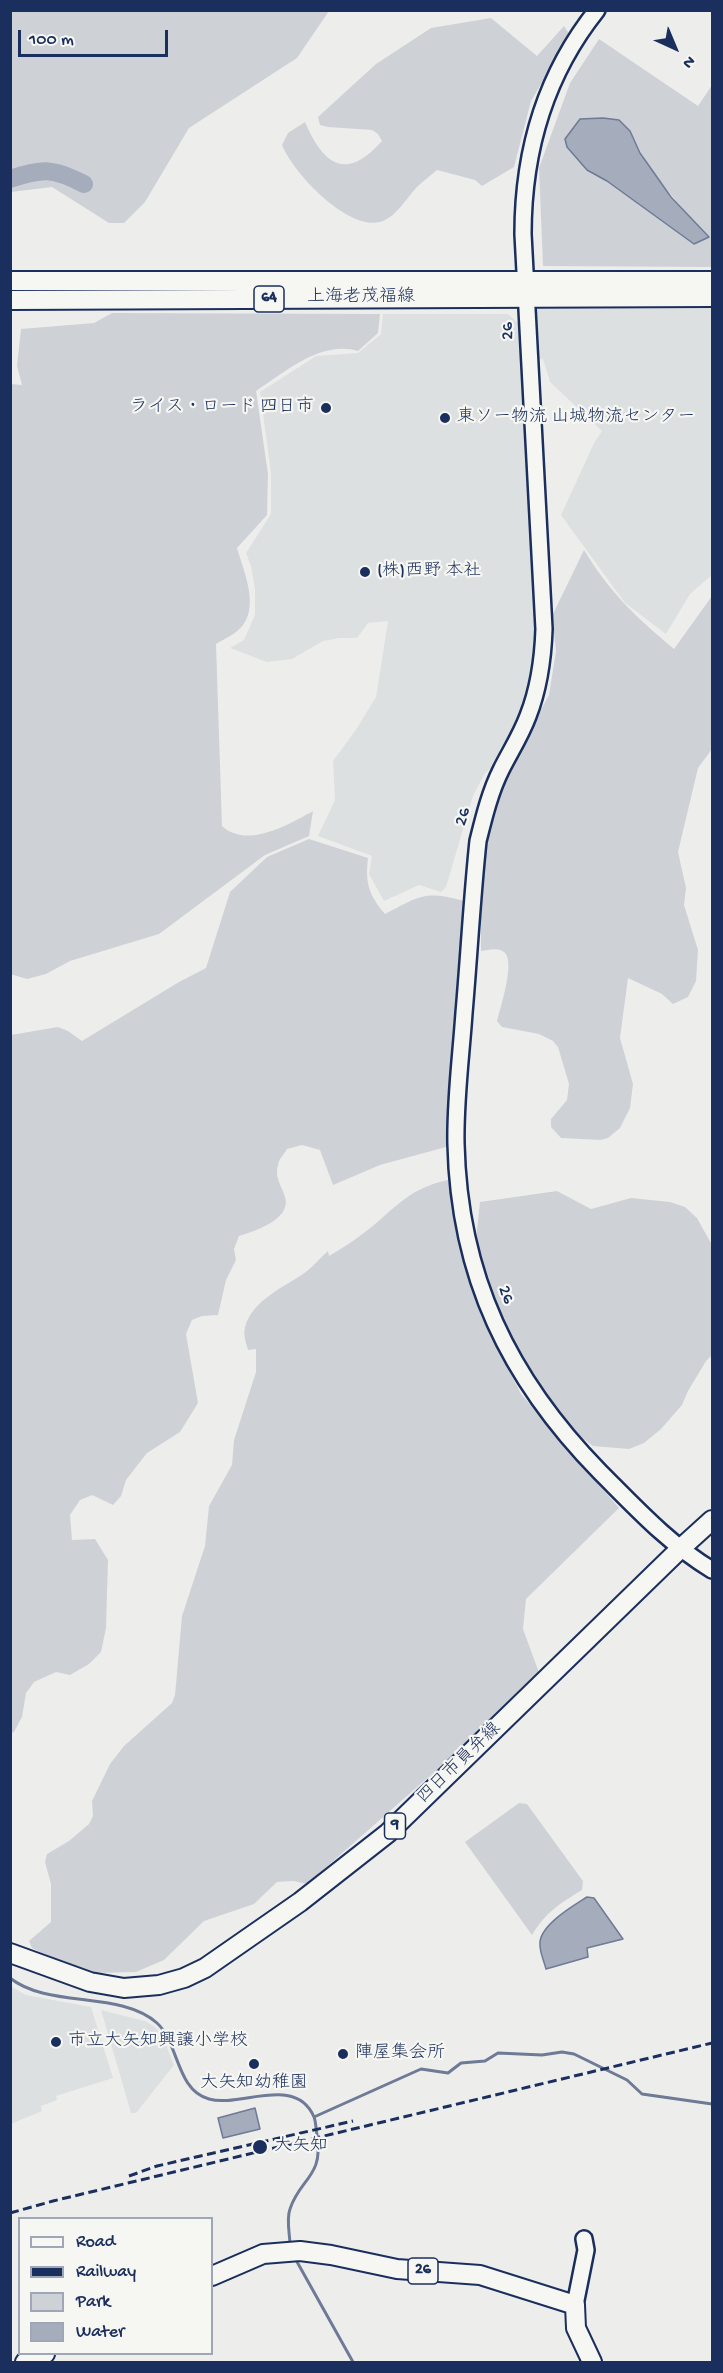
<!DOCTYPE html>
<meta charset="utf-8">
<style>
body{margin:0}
#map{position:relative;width:723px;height:2373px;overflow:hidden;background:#edeeec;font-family:"Gochi Hand",sans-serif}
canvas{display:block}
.frame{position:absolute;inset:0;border:12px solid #1b2f5e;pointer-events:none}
.legend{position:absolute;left:18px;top:2217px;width:195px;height:138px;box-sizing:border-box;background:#f6f6f2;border:2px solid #9ea6b7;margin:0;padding:8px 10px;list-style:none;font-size:18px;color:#1b2f5e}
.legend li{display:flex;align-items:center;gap:12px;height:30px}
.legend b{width:30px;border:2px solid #9ea6b7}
.north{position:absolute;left:645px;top:18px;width:60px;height:60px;-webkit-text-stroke:4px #f6f6f2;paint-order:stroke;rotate:136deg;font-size:16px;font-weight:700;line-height:24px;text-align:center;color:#1b2f5e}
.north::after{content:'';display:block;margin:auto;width:21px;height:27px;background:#1b2f5e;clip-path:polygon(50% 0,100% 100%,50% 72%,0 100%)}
.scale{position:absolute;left:18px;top:30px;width:150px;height:27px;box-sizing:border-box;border:3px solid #1b2f5e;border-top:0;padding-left:8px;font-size:18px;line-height:21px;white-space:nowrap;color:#1b2f5e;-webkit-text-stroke:4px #f6f6f2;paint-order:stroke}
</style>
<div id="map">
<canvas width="723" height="2373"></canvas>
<div class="frame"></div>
<ul class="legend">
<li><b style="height:8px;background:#f6f6f2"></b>Road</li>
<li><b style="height:8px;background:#1b2f5e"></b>Railway</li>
<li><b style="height:16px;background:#ced2d7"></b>Park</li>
<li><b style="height:16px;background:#a5acbc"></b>Water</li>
</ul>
<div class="north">N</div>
<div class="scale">100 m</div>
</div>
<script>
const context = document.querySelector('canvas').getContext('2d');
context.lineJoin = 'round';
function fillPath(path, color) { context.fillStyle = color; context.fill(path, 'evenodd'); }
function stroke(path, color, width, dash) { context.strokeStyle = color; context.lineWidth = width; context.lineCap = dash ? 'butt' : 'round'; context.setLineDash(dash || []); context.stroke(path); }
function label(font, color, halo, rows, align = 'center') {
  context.font = font + ' "Gochi Hand","Klee One",sans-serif'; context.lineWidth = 4.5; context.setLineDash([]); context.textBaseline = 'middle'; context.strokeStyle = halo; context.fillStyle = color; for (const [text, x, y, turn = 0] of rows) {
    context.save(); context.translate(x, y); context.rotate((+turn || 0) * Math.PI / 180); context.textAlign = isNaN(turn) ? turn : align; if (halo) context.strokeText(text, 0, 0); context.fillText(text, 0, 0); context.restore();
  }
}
fillPath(new Path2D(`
 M537 307 712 308V575L690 594 666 634 625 603 561 515 594 443 602 431 550 382 543 359 531 360 529 314Z
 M383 314H508L519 324 536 640 527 697 495 765 485 773 473 796 446 887 441 892 419 885 384 901 369 874 372 856 318 836 335 800 333 761 357 728 376 697 388 621 368 623 357 638H339L323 641 292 659 267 662 230 648 244 640 255 615V589L251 566 246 553 271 514V473L260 392 316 356 358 353 381 334Z
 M10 1986 26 1995 91 2007 113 2078 56 2096 57 2100 41 2106 42 2111 11 2124Z
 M101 2010 145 2021 155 2027 162 2035 174 2065 136 2113H131Z`), '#dde0e1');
fillPath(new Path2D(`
 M10 11 11 10 329 11 297 58 189 128 145 202 124 223H109L52 187 11 192Z
 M491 18 537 56 564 26 570 35 531 101 514 167 482 186 475 180 437 170C430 176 422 182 416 188 407 198 396 216 383 221 350 234 293 173 282 145L288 133 305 122C324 166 346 181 382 141L378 134 372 130 328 127 320 125 318 117 376 64 431 28Z
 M599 39 698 106 712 85V267L543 266 539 168 570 83ZM630 131C648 172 678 204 709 236L587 170Z
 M112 313 380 314 378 333 358 351C321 340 285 372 256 391L268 474 267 515 237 548C243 569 259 604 243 625 236 634 226 638 216 644L222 826C247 849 288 825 313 811L309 836 265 855 159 934 70 961 46 974 27 979 10 974 11 384 22 385 17 366 21 329 94 323Z
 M584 550C610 593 636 617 674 649L712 596V749L698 768 678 852 686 888 684 905 698 950 696 981 688 997 673 1004 662 994 628 978 620 1038 633 1084 630 1108 620 1128 608 1138 601 1140 561 1138 551 1127V1119L567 1100 569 1084 558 1047 553 1041 539 1034 502 1027 497 1021C500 1008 516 961 504 952 498 947 488 950 481 951V851L496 793 549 695 556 651 552 616Z
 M309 839 368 858C365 883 369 895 385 914 420 896 424 890 464 901L446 1147 380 1165 333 1185 320 1150 302 1145 287 1149C284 1154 279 1159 278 1165 274 1177 282 1186 285 1197 292 1219 255 1231 239 1236L234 1249 236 1260 226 1280 218 1315 202 1316 192 1320 186 1334 198 1403 180 1432 147 1453 126 1480 121 1496 113 1505 92 1495 80 1500 70 1515 72 1540 95 1539 108 1560 106 1628 101 1652 89 1664 70 1675 56 1672 34 1682 26 1693 22 1717 14 1732 11 1733V1035L58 1027 68 1031 82 1041 179 982 206 968 230 892 267 857Z
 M448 1180 481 1316 521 1394 619 1508 526 1599 523 1629 541 1678 307 1884 293 1881 277 1882 254 1904 204 1921 164 1960 136 1972 96 1973 74 1969 32 1948 29 1941 51 1922V1884L45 1862 47 1854 69 1841 89 1824 93 1816 92 1801 110 1764 124 1746 172 1703 175 1695 182 1616 205 1546 209 1506 232 1465 234 1440 256 1372V1349L248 1350C246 1343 243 1335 245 1327 253 1300 282 1288 303 1274 312 1268 320 1258 328 1251L329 1256C340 1249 351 1243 361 1235 393 1212 405 1189 448 1180Z
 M557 1191 591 1209 631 1198 670 1202 685 1207 697 1218 712 1245V1355L706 1361 688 1391 682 1405 661 1429 644 1443 629 1449 593 1446 581 1437 555 1408 515 1345 493 1296 476 1239 480 1202Z
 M519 1803 527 1804 583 1881 582 1890C559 1904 546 1912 532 1935L465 1842Z`), '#ced2d7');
const water = new Path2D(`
 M603 118 619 120 630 131 640 153 671 197 709 237 694 244 607 181 587 170 567 147 565 139 580 119Z
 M587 1897 594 1898 623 1939 587 1948 588 1957 546 1969C544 1961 540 1953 540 1945 538 1926 573 1906 587 1897Z
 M255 2108 260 2129 223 2138 218 2118Z`);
fillPath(water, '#a5acbc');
stroke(water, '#6e7a96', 1.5);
stroke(new Path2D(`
 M10 1978C49 2009 120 1990 157 2023 179 2043 176 2090 209 2099 240 2108 296 2074 314 2117 316 2122 316 2130 317 2135 324 2177 300 2178 290 2209 286 2219 290 2235 290 2245
 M314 2117 421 2069 448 2073 461 2063 485 2061 498 2053 542 2055 562 2052 574 2054 627 2080 642 2094 712 2104
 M296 2260 353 2362`), '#6e7a96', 3);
stroke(new Path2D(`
 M10 179C43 168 53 168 84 184`), '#a5acbc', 18);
const minor = new Path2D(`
 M597 10C545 75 523 152 523 234L544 629C543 659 539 688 528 716 521 735 510 752 501 770 490 792 484 817 478 841 472 898 469 956 464 1013 461 1057 455 1101 456 1144 459 1276 509 1379 600 1472 636 1508 669 1544 712 1570
 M575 2305 586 2250 584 2239`);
const major = new Path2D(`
 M10 281H712
 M10 300 712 297
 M10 1953 90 1982 124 1988 159 1985 184 1978 205 1968 300 1902 388 1833 680 1549 712 1520
 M212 2276 263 2254 300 2251 331 2255 397 2269 480 2275 575 2305 576 2328 592 2362
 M25 2362 45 2354`);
stroke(minor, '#1b2f5e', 20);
stroke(major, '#1b2f5e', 22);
stroke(minor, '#f6f6f2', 15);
stroke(major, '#f6f6f2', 18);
stroke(new Path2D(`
 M129 2176 157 2166 353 2121
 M10 2213 53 2201 712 2043`), '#1b2f5e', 3, [9, 4.5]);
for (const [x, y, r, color] of [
 [326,408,6,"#1b2f5e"],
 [445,418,6,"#1b2f5e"],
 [365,572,6,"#1b2f5e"],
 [56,2042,6,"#1b2f5e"],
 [343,2054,6,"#1b2f5e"],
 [254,2064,6,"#1b2f5e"],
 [260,2147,8,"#1b2f5e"]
]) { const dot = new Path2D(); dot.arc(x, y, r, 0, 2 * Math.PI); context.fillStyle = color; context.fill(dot); stroke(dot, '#f6f6f2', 2); }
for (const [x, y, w] of [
 [269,299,30],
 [395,1826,21],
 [423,2271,30]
]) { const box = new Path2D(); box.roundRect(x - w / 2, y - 13, w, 26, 4.5); context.fillStyle = '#f6f6f2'; context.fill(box); stroke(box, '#1b2f5e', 1.5); }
label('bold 16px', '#1b2f5e', null, [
 ["64",269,299],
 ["9",395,1826],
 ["26",423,2271]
]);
label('18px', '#1b2f5e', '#f6f6f2', [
 ["上海老茂福線",361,298],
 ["26",509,331,-92],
 ["26",464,817,-75],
 ["26",505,1295,68],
 ["四日市員弁線",460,1764,-44]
]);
label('18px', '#1b2f5e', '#f6f6f2', [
 ["ライス・ロード 四日市",314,408,"right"],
 ["東ソー物流 山城物流センター",457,418],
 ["(株)西野 本社",377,572],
 ["市立大矢知興譲小学校",68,2042],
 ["陣屋集会所",355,2054],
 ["大矢知幼稚園",254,2084,"center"],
 ["大矢知",274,2147]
], 'left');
</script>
